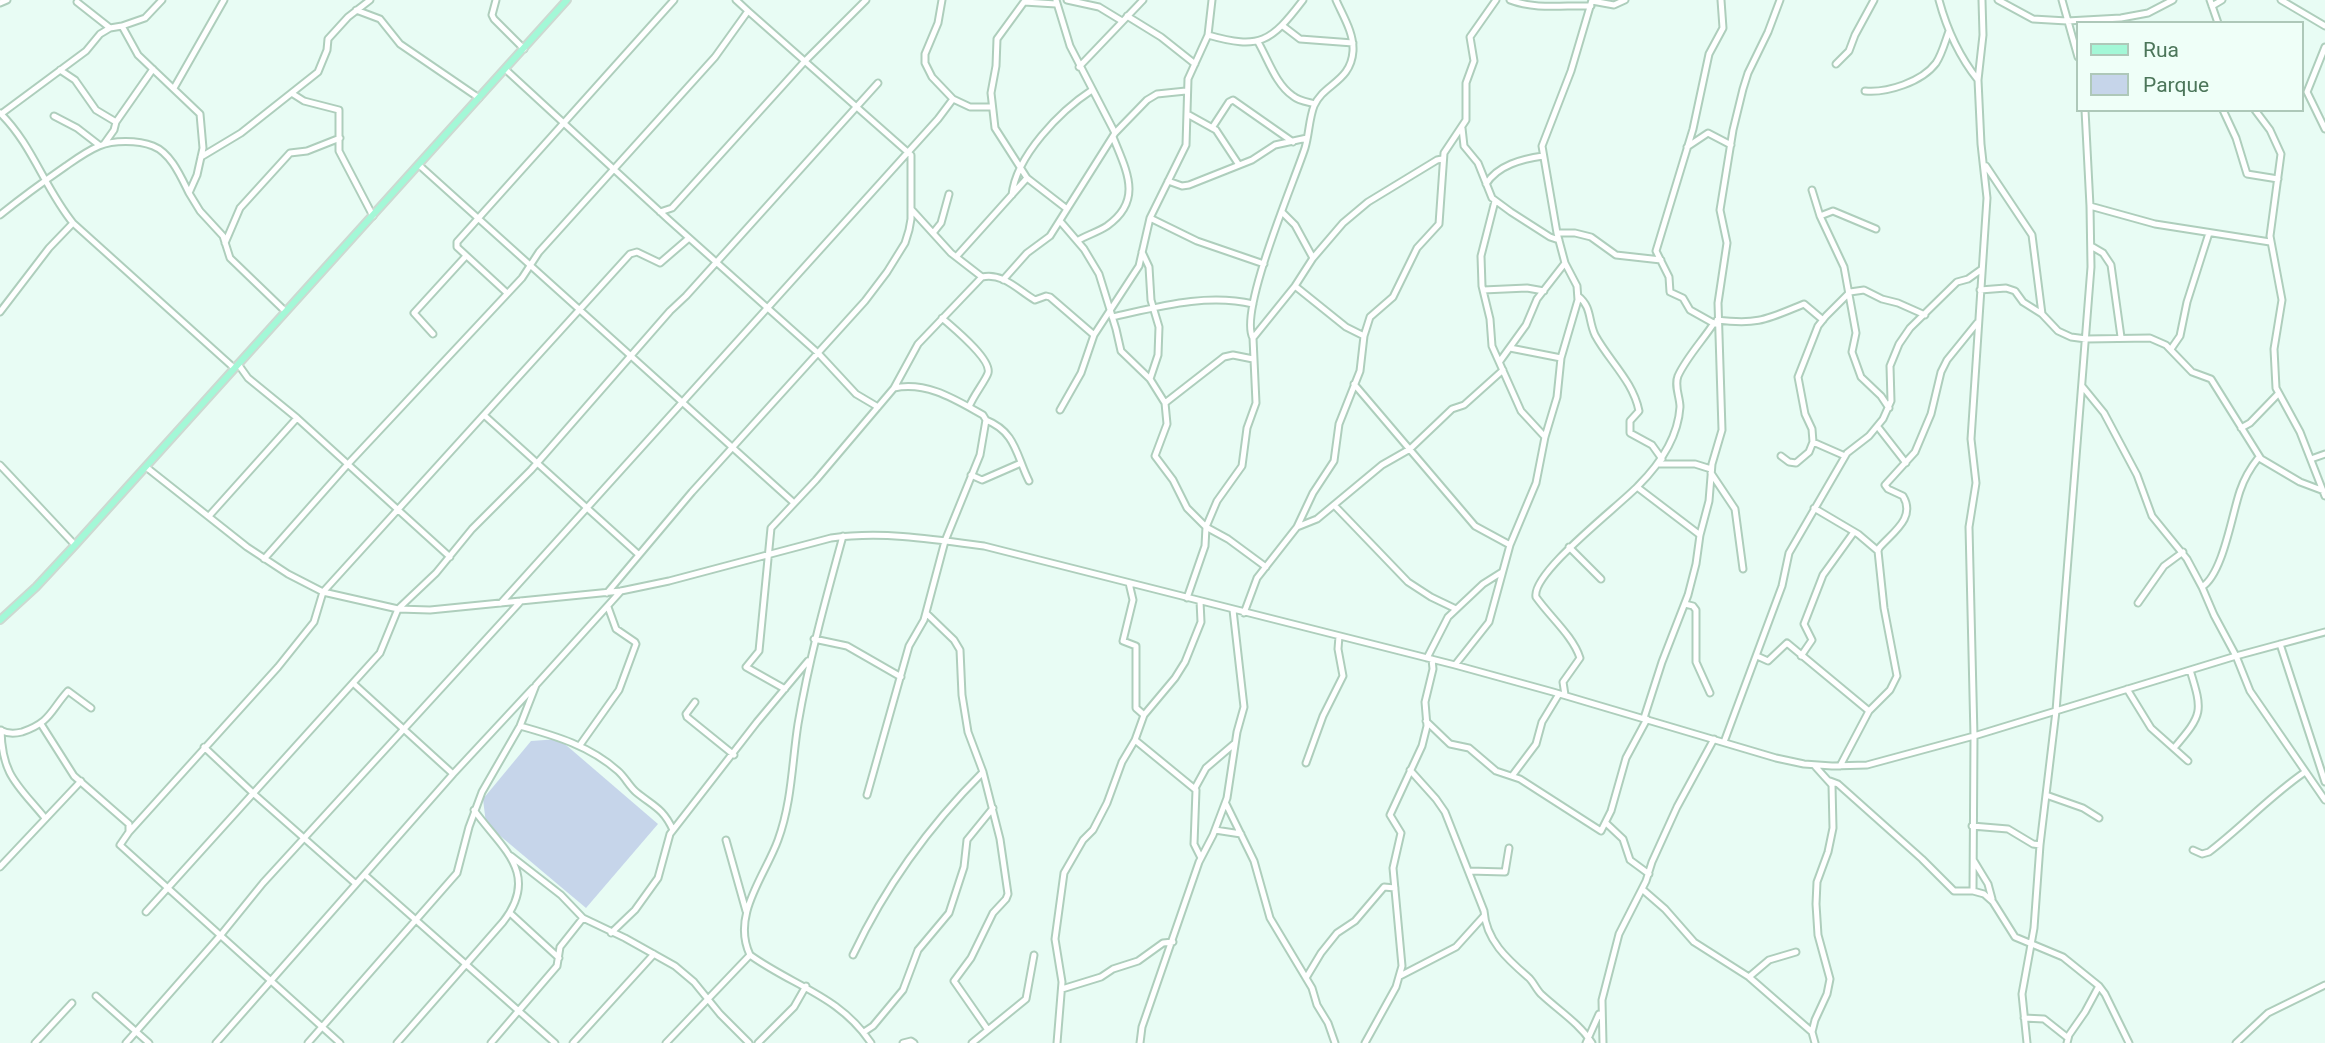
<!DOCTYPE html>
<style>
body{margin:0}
#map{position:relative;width:2325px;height:1043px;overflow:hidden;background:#e8fcf4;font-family:Roboto,sans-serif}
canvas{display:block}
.legend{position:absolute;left:2076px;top:21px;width:228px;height:91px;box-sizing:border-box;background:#effff8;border:2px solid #aec8b9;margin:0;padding:9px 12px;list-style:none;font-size:21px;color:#4c765a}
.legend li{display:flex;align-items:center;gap:14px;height:35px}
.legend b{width:35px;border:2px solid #aec8b9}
</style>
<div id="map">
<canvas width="2325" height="1043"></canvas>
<ul class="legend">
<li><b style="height:9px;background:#a3f8d7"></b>Rua</li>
<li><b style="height:19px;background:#c6d5ea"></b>Parque</li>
</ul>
</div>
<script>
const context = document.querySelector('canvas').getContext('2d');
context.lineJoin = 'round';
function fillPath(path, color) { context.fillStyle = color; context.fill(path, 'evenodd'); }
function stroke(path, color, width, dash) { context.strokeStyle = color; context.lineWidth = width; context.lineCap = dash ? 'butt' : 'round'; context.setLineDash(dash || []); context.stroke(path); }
fillPath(new Path2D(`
 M559 739 658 824 586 908 486 824 483 799 531 741Z`), '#c6d5ea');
const minor = new Path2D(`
 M496 0 492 15 494 19 524 49
 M942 0 938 23 925 54V63L932 77 953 99 970 107H992
 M1056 0 1070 46 1115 133
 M1067 0 1099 7 1122 21
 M1510 0C1536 10 1564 5 1591 6
 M1939 0C1947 30 1959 56 1978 80L1983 35 1982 0
 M1998 0 2033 19 2067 21 2121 18 2148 13 2173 0
 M2062 0 2078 57
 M2210 0 2218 23
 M2281 0 2325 26
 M1592 1 1614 5 1625 0
 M77 2 110 28 122 26 138 55 200 114 203 148 197 175 189 193 200 211 223 236 230 258 285 311
 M0 3 7 0
 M1056 4 1024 2 997 39 996 66 991 93 995 128 1027 178 1067 209
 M2212 6 2222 0
 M356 10 380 19 400 44 479 98
 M1127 16 1161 37 1195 64
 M122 26 145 18 162 0
 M1283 26 1300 39 1353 43
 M1208 35C1260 50 1271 42 1303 0
 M1258 42C1268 59 1276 85 1293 96 1299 101 1308 102 1315 104
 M2325 47 2307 92 2325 129
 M1836 64 1849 51 1855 35 1874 0
 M1079 67 1143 0
 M505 69 669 220 818 353 856 394 878 407
 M60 70 75 80 96 110 116 122
 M174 88 224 0
 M1865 91C1887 93 1922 82 1936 63 1942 54 1945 42 1949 31
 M293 94 304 101 339 110V151L373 216
 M2223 110 2236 138 2247 174 2278 179
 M2255 110 2270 130 2281 154 2270 236 2282 300 2274 349 2276 388 2300 432 2325 496
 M0 113C32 144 45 189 73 223L234 368
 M1 114 86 51 100 34 110 28
 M1189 115 1216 130 1239 165
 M54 116 77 128 99 145
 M1212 128 1229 102 1233 100 1293 142
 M1462 128 1464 146 1478 163 1492 198 1511 212 1550 237 1559 240
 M104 144 114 130 116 122 153 69
 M1687 147 1708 133 1731 145
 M201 157 241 133 318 72 327 50 328 39 348 17 370 0
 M419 165 793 502
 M1986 166 2032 235 2042 314
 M1168 181 1182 186 1189 185 1252 160 1275 145 1307 138
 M1486 184C1498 165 1522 159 1543 156
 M1812 190 1820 216 1844 267 1856 333 1852 352 1861 377 1881 396 1889 408
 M1012 195C1016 156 1060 111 1092 90
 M1495 201 1481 256 1482 286 1490 319 1492 346 1521 411 1545 437
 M2090 206 2155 224 2270 242
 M911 209 951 253 982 277C1003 272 1019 291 1035 300L1046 296 1050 297 1094 335
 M660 212 672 208 805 61 866 0
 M0 215C21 198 43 182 66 166 76 159 87 151 99 146 113 140 138 140 153 146 171 153 181 177 189 193
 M1820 216 1833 211 1876 229
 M1150 218 1197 241 1264 264
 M1060 221 1084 249 1099 274 1116 329 1121 351 1150 379 1165 403 1167 424 1155 456 1173 480 1187 508 1206 527 1205 546 1187 598
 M933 233 941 223 949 194
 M1557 233H1575L1591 237 1616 255 1661 260
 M1077 241C1087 235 1098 232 1107 226 1144 200 1126 170 1113 137
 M225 243 240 208 290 153 307 151 340 138
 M2091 246 2103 253 2111 265 2121 337
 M1142 252 1149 267 1151 300 1159 327 1158 355 1150 379
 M956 257 1027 178
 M1313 258 1343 223 1368 202 1437 160 1442 159
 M1003 280 1027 253 1050 236 1115 133 1147 100 1157 94 1186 91
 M1295 286 1346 327 1364 336
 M1483 290 1527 288 1544 291
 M1980 290 2006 288 2015 291 2023 302 2042 314 2058 331 2071 337 2086 339 2150 338 2166 345 2192 372 2211 379 2261 459 2300 482 2324 491
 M507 293 457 247V242L674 0
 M1578 296C1592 307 1588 320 1595 335 1609 361 1633 381 1639 411L1630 421V433L1652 445 1662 459
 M0 312 49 248 73 223
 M1112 317C1158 307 1206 293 1253 304
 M942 318C952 327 992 359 988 373 986 380 973 396 969 407
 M1717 320C1759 325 1767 319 1804 304L1823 320
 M1715 324 1690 310 1683 298 1670 292 1669 277 1656 251 1693 129 1709 54 1723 28 1721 0
 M433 334 414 313 466 256
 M1253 338 1295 286 1313 258 1295 225 1283 213
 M1510 348 1561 358
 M2171 349 2180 336 2187 302 2209 233
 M1500 361 1526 325 1537 299 1565 263
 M238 364 248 378 297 418
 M1354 384 1475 526 1510 545
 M2082 386 2104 413 2137 475 2152 516 2187 559 2202 587 2214 615 2236 656 2250 691 2325 800
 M1165 403 1224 357 1233 355 1253 359
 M1060 410 1081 373 1094 335 1139 266 1150 218 1186 145 1188 79 1208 35 1212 0
 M484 415 638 554
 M986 420C1016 432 1016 455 1029 481
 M1878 427 1906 463
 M2241 428 2250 423 2278 394
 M1813 442 1845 456
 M1781 456 1789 462 1796 463 1809 452 1813 442 1812 429 1805 414 1798 377 1818 326 1826 316 1850 292 1864 290 1882 299 1898 303 1925 315
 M2311 459 2325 454
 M1658 464H1695L1711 469
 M0 465 75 545
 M146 467 247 547 288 574 323 592 398 609 430 610 621 591 669 581 831 538C882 531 933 539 984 546L1455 665 1553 692 1776 758 1804 764 1832 766 1867 765 1974 736 2236 656 2325 632
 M1711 473 1735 509 1743 569
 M971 475 982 480 1021 463
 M1637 487 1700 535
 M1334 505 1408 582 1431 597 1456 609
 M1814 508 1858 534 1878 551
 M209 516 297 418 450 557
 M1297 527 1317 519 1382 465 1410 449 1452 409 1464 405 1503 370
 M843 536C826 598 809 659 798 724 792 762 792 802 778 840 765 876 731 915 750 955 793 986 840 996 871 1043
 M1569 547 1601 579
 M264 559 348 464 522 278 539 252 715 57 748 11 736 0
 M1266 567 1228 539 1206 527 1217 501 1242 466 1247 428 1256 403 1253 338C1238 312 1294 182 1305 148 1309 135 1309 119 1314 106 1323 84 1351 82 1353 51 1354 33 1343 16 1336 0
 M1129 583 1133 600 1123 641 1136 646V708L1144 715
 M2202 587C2223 574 2232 514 2240 491 2244 479 2251 467 2259 457
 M607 593 692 492 865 301 887 272 905 243 909 230 911 219V155L748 11
 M501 603 938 119 953 99
 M2138 603 2164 566 2183 552
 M1685 604 1693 606 1696 610V662L1710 693
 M926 613 954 640 960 650 962 695 968 732 983 772 1000 839 1008 894 1006 899 993 913 971 958 954 981 988 1030
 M1244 613 1257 578 1297 527 1313 493 1334 461 1339 424 1360 371 1364 336 1370 317 1393 297 1417 248 1439 224 1444 153 1466 120V83L1474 61 1470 37 1496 0
 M814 639 847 646 901 677
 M2280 644 2325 782
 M1757 656 1768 661 1787 643 1869 711
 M1801 656 1812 640 1804 624 1823 575 1854 532
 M1427 658 1448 617 1483 584 1502 572
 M1455 665 1489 622 1510 545 1536 483 1545 437 1557 397 1561 358 1578 300 1577 286 1565 263 1557 233 1542 146 1571 71 1592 0
 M353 683 453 774
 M785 689 746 667 759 651 771 528 816 480 894 388 918 344 982 277
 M2127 689 2151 728 2188 761
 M1565 695 1563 682 1580 658C1573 636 1550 617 1536 597 1531 573 1619 506 1638 486 1659 465 1678 438 1680 407 1680 397 1674 386 1678 376 1686 358 1703 340 1714 323
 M695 702 686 714 687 717 734 755
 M1644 718 1662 662 1688 595 1696 564 1700 535 1709 501 1712 464 1722 430 1718 303 1727 243 1720 210 1733 130 1743 89 1748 73 1768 32 1780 0
 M1426 721 1450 744 1469 748 1496 771 1520 779 1601 831 1611 811 1626 758 1647 719
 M41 724 74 776 129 824V832L120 845 340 1043
 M520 726C556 736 590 746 618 771 625 777 629 786 636 792 653 806 663 808 673 830
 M0 730C7 734 14 734 22 732 51 722 50 711 68 691L91 708
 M1 730C2 776 18 785 45 818
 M1135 740 1196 790 1194 844 1201 858
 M1724 742 1782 586 1789 553 1847 453 1869 436 1883 419 1891 401 1890 366 1899 344 1910 328 1957 282 1968 279 1982 269
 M580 745 619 690 636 644 635 642 616 629 608 607
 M204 747 254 794 356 884
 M2174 748C2203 714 2203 712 2190 670
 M1306 763 1323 716 1343 676 1338 649 1339 636
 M1814 765 1832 785 1833 828 1828 852 1817 882 1816 904 1818 935 1830 979 1827 994 1815 1020 1812 1032 1815 1043
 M1840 766 1869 711 1890 690 1897 676 1884 608 1878 551 1879 548C1893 532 1916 518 1903 496L1888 489 1885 485 1915 452 1931 414 1941 372 1947 360 1977 323
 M1410 770 1436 799 1445 812 1484 911C1486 940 1507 959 1528 977 1533 981 1536 989 1541 994 1558 1010 1579 1023 1592 1043
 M1512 776 1536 744 1542 722 1559 694
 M1830 781 1838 784 1922 859 1954 891H1973L1984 894 1993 902 2015 937 2063 957 2099 986 2105 994 2129 1043
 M1195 788 1206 768 1234 744
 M867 795 909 646 924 620 945 541 980 455 986 420 983 415C956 400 927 381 894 388
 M2046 795 2083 808 2099 818
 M1226 804 1254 861 1270 918 1312 988 1317 1005 1328 1023 1335 1043
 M1606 823 1623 839 1630 860 1649 874
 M1972 826 2008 829 2033 844 2040 845
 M1215 830 1241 834
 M129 832 278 667 314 622 323 592 630 254 637 252 660 263 689 238
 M726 840 746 911
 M2193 850 2202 854 2209 852C2243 826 2270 796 2305 772
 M511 856 561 895 583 918 625 938 675 966 694 982 720 1014 749 1043
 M1974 861 1988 884 1992 899
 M0 867 81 781
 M1469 871 1505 872 1509 848
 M365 875 555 1043
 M1642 889 1665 909 1694 942 1749 977 1812 1032
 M1973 891 1974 736 1969 527 1976 483 1971 439 1987 198 1981 144 1978 80
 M146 912 380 653 398 609 436 573 472 529 531 470 670 311 686 296 878 83
 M510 913 559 958
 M611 933 635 910 658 878 670 834 757 722 808 661
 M853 955C885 887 930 825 983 772
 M1400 976 1456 947 1484 916
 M1749 977 1769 960 1796 952
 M1306 978 1321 953 1337 933 1355 921 1384 887 1395 888
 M1062 989 1101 977 1113 969 1138 961 1163 943 1173 942
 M96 996 149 1043
 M2024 1018 2044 1019 2068 1038
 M864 1032 873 1026 903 990 918 950 949 913 964 867 967 840 993 808
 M35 1043 72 1003
 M126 1043 220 936 263 883 521 601
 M216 1043 453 774 533 688
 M308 1043 457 873 469 827 482 792 520 726 536 685 621 591
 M397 1043 503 922C541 873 501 848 474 810
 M491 1043 557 966 560 947 583 918
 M573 1043 654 954
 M666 1043 750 955
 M758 1043 794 1007 806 986
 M903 1043 911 1041 914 1043
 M972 1043 1026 999 1034 955
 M1057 1043 1062 982 1055 939 1064 873 1083 840 1093 830 1107 803 1122 762 1135 740 1144 715 1175 678 1185 662 1201 622 1200 601
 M1140 1043 1142 1027 1199 862 1213 835 1227 798 1237 732 1244 707 1233 610
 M1365 1043 1396 987 1402 966 1393 868 1401 833 1390 815 1422 746 1427 726 1425 702 1433 669 1432 659
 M1586 1043 1599 1014
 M1603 1043 1602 1000 1619 934 1646 881 1652 862 1677 807 1714 739
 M2027 1043 2022 994 2034 928 2040 845 2056 711 2091 267 2090 206 2085 110
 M2067 1043 2069 1035 2085 1012 2099 986
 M2236 1043 2268 1013 2325 985`);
const major = new Path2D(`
 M0 620 36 587 75 545 567 0`);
stroke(minor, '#aecebc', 9);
stroke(major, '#cdd9d1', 10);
stroke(minor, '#fff', 5);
stroke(major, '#a3f8d7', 6);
</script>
